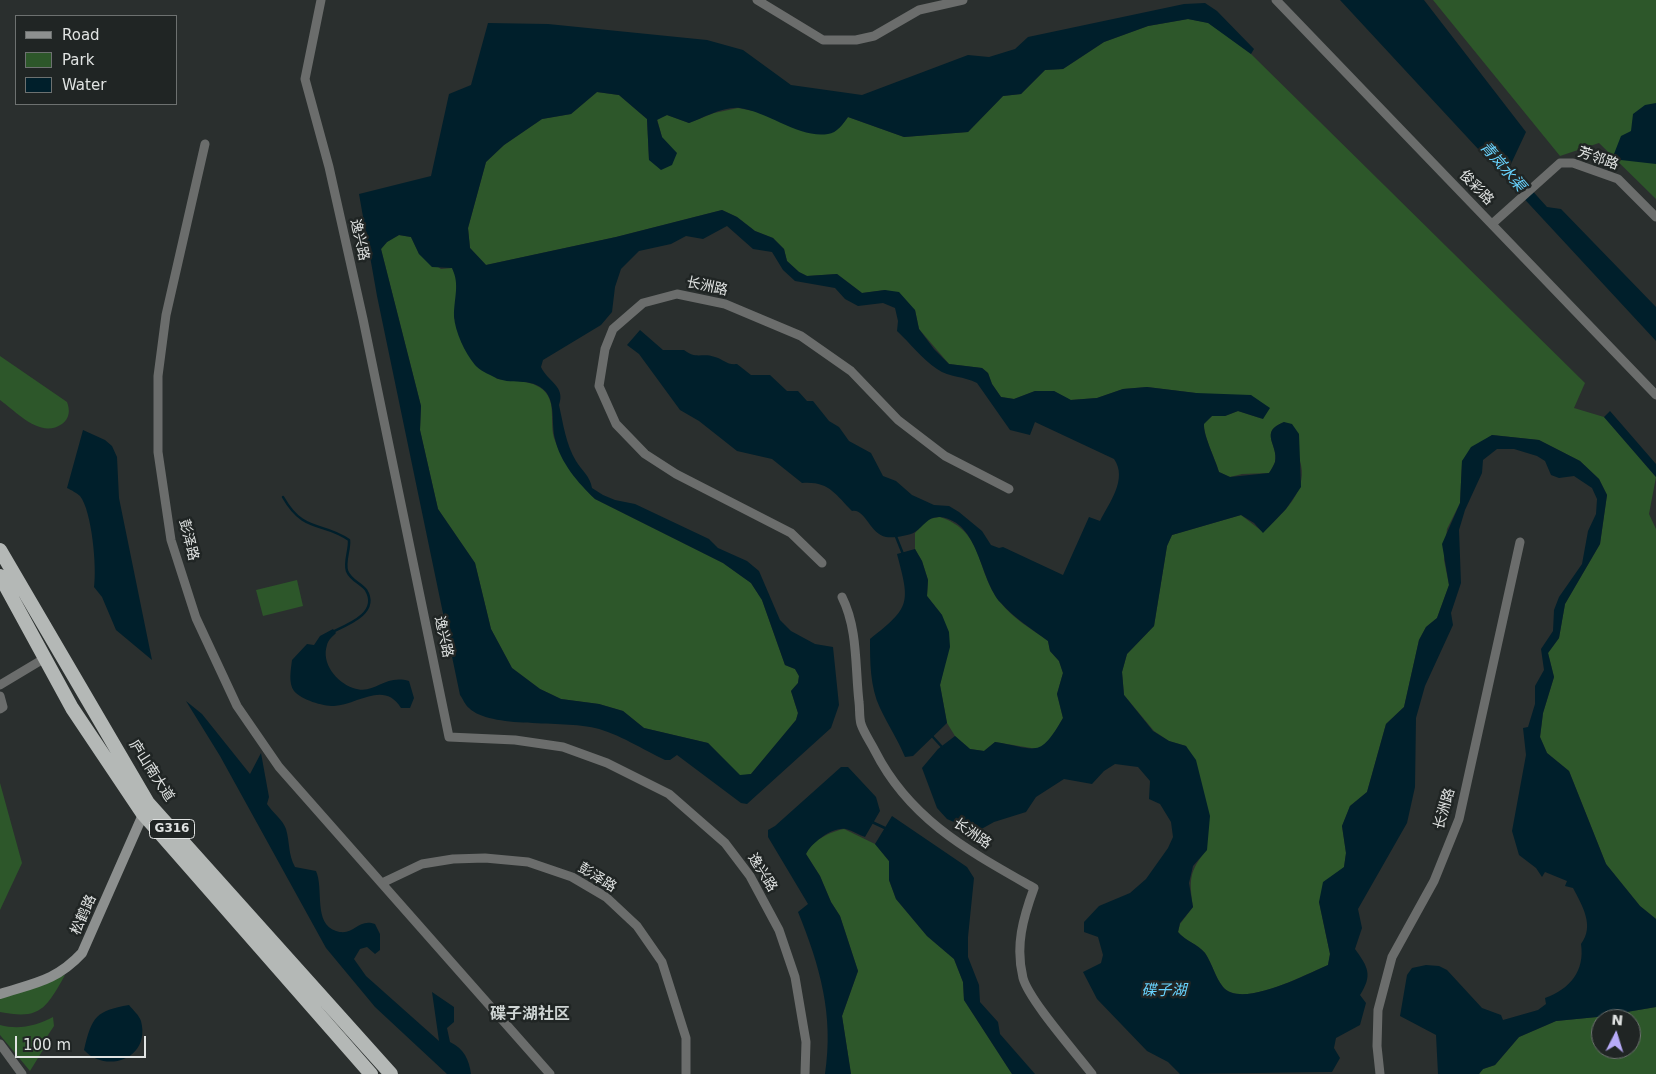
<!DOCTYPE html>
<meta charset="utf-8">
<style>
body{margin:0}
#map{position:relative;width:1656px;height:1074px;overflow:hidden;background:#2a2f2e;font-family:"DejaVu Sans",sans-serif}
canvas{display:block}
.legend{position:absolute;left:15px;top:15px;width:162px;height:90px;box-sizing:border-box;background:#202524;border:1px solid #6d7170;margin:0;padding:6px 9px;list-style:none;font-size:15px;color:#e0e3e2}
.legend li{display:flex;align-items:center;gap:10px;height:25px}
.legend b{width:25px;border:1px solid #6d7170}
.north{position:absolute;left:1591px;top:1009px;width:50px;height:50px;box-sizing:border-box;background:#202524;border:1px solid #6d7170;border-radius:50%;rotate:5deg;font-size:14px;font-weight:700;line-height:20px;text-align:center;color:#e0e3e2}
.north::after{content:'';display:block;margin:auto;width:18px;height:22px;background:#b7abf8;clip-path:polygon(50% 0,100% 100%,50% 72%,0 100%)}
.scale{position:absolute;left:15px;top:1036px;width:131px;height:22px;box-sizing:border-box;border:2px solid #e0e3e2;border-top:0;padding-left:6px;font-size:15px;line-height:18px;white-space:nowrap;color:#e0e3e2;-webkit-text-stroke:4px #202524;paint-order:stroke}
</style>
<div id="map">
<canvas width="1656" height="1074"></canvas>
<ul class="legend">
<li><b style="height:6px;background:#8d908f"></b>Road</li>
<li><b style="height:14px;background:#2d572a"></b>Park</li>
<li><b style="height:14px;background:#001f2b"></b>Water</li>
</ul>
<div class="north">N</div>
<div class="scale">100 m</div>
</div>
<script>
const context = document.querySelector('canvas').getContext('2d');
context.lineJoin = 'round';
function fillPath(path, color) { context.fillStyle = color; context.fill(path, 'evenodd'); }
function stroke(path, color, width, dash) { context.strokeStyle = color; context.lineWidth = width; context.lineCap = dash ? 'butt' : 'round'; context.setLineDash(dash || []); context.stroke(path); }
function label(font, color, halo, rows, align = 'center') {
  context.font = font + ' "DejaVu Sans","Noto Sans SC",sans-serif'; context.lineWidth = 5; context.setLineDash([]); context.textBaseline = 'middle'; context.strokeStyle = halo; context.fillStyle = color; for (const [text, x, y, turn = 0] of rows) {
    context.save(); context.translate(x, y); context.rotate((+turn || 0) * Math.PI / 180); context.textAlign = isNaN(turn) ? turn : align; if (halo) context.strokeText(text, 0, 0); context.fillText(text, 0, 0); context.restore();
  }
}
fillPath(new Path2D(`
 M1433 0H1656V199L1599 143 1560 156Z
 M1188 19 1209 23 1251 54 1585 383 1574 408 1604 417 1656 477 1649 514 1656 529V919L1640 906 1606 864 1569 771 1547 753 1540 737 1543 713 1554 677 1548 653 1559 638 1565 604 1600 544 1607 495 1599 479 1580 461 1539 440 1492 435 1462 461 1460 503 1447 529 1444 560 1449 585 1437 618 1426 627 1419 640 1404 707 1386 724 1367 792 1350 806 1342 826 1346 853 1344 867 1319 902 1330 954 1328 965C1306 974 1242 1009 1223 987 1215 977 1212 963 1205 953 1198 944 1185 941 1178 932L1180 924 1193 907C1189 879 1189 872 1207 849L1186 746 1169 741 1154 731 1124 695 1122 672 1127 654 1154 626 1167 546 1172 535 1241 515 1263 532C1281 515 1307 493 1301 465 1298 450 1290 435 1284 422 1258 432 1279 445 1275 462 1274 465 1271 470 1269 473L1242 474 1230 477 1219 472C1215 458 1203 435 1204 423L1212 416H1225L1238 411 1263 419 1196 393 1147 387 1123 389 1097 398 1070 400 1054 391H1035L1014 399 1001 397 992 384 988 373 982 368 949 364 919 329 915 310 885 290 862 293 837 274 807 276 799 272 787 261 784 249 773 238 755 231 737 217 722 210 616 237 486 265 470 248 468 228 486 162 504 145 542 119 571 114 597 92 619 95 647 119 649 160 662 137 657 119 667 115 689 123 714 113 738 108 839 128 848 117 904 137 968 132 1003 96 1021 94 1045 70 1063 69 1104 42 1148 26Z
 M399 235 411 237 419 254 441 269 452 268 458 280 454 318 497 379C516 381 546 379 551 404 553 415 551 428 554 438 561 458 580 484 595 499L723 563 751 583 762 600 785 665 795 669 799 676 798 683 791 691 798 713 796 720 751 774 740 776 708 743 644 728 623 711 599 704 561 699 540 689 512 668 491 629 475 563 438 509 420 430 421 406 381 249 387 242Z
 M0 356 67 402C70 410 70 418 62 424 40 439 17 412 0 400Z
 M940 517C985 532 975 570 1000 602 1012 618 1033 630 1048 641L1050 651 1059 661 1063 673 1057 694 1063 718 1048 744 1037 749 995 742 984 751 970 749 955 736 947 723 940 685 944 668 942 615 927 596 928 580 922 561 915 549V533L928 519Z
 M297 580 303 606 263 616 256 590Z
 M0 783 22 863 0 910Z
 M844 829 875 844 889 861V880L896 899 927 936 954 959 963 982 964 1000 1012 1074H851L842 1016 858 971 840 916 831 902 820 876 806 854C812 840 830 832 844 829Z
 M65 975C46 1009 40 1020 0 1012V998Z
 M1656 1007V1074H1479L1483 1069 1495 1065 1519 1037 1556 1021 1597 1017ZM1601 1019H1631V1049H1601Z
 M53 1017 54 1026 46 1038V1045L30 1071 0 1035V1025C19 1030 36 1026 53 1017Z`), '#2d572a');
fillPath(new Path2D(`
 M1340 0H1424L1526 132 1510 166 1547 207 1561 209 1656 307V341Z
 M1205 3 1217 11 1254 49 1251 54 1208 23 1188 19 1148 26 1104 42 1063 69 1045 70 1021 94 1003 96 968 132 904 137 848 117C843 124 837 133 828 134 801 139 768 112 740 108 724 106 703 118 689 123L667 115 657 120 662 137 677 153 672 165 661 170 649 160 647 119 619 95 597 92 571 114 542 119 504 145 486 162 468 228 470 248 486 265 616 237 722 210 737 217 755 231 773 238 784 249 787 261 799 272 807 276 837 274 862 293 885 290 899 292 915 310 919 329 934 349 949 364 982 368 988 373 992 384 1001 397 1014 399 1035 391H1054L1071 400 1097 398 1123 389 1147 387 1196 393 1251 395 1270 408 1263 419 1238 411 1225 416H1212L1204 424C1203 435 1215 458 1219 472L1230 477 1269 473C1271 470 1274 465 1275 462 1279 445 1258 432 1284 422L1292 424 1299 434 1301 487 1286 509 1263 533 1254 523 1241 515 1172 535 1167 546 1154 626 1127 654 1122 672 1124 695 1153 731 1169 741 1186 746 1196 760 1210 816 1207 850 1193 866 1189 883 1193 907 1180 923 1178 932C1185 941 1198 944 1205 953 1212 963 1215 977 1223 987 1241 1009 1307 974 1328 965L1330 954 1319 902 1323 882 1344 867 1346 853 1342 826 1350 806 1367 792 1386 724 1404 707 1419 640 1426 627 1437 618 1449 585 1442 544 1460 503 1462 461 1471 447 1492 435 1539 440 1580 461 1599 479 1607 495 1600 544 1565 604 1559 638 1548 653 1554 677 1543 713 1540 737 1547 753 1569 771 1606 864 1640 906 1656 919V1007L1597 1017 1556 1021 1519 1037 1495 1065 1483 1069 1479 1074H1438L1436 1035 1400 1016 1407 975 1412 968 1426 965 1439 966 1447 970 1482 1008 1501 1015 1503 1020 1538 1010 1546 1004 1545 998C1570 989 1585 971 1581 944 1595 926 1582 905 1573 888L1565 886 1567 881 1545 872 1542 877 1536 868 1519 855 1512 831 1526 755 1523 728 1528 727 1535 704V686L1544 670 1541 649 1553 631 1554 610 1559 597 1582 564 1588 531 1596 514 1597 499 1592 488 1574 476 1559 478 1551 475 1545 461 1537 456 1514 449H1497L1483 460 1482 473 1465 510 1459 530 1461 583 1451 613 1453 625 1425 686 1416 718 1415 787 1407 823 1358 909 1362 928 1355 949C1368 967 1373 975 1360 995L1366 1003 1360 1025 1336 1038 1334 1048 1340 1058 1332 1072 1180 1074 1168 1062 1147 1051 1097 999 1083 972 1101 963 1103 955 1098 937 1084 932V922L1099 906 1130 893 1146 879 1168 848 1173 837 1171 822 1160 804 1149 799 1150 781 1138 767 1115 764 1104 771 1092 784 1064 779 1036 797 1026 812 994 822 976 832 947 819 937 808 922 768 938 749 955 736 970 749 984 751 995 742C1038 749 1039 759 1063 718L1057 694 1063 673 1059 661 1050 651 1048 641C1033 630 1014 618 1001 603 979 579 980 522 940 517 928 516 924 526 915 532 909 536 893 538 886 537 870 534 865 508 852 511 835 494 829 481 802 483L772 459 737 451 699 421 680 410 639 354 627 345 640 330 663 350H684C697 360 702 352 715 357 725 360 726 365 737 364L751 375H770L787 391H798L807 401H813L829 421 839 427 849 441 871 453 883 476 896 481 912 495 934 505 949 506 959 512 982 531 991 545 999 548 1003 547 1063 575 1089 517 1100 521C1109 503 1128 479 1114 459L1035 422 1030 435 1010 430 977 383C964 376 950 378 937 369 922 359 910 343 897 331L898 321 895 308 883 303 858 306 845 299 835 288 795 281 783 270 772 252 753 249 727 226 703 239 686 236 671 244 639 251 621 269 615 287 612 312 601 325 543 360 541 367C547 381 566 386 559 405 563 423 566 445 576 461 582 471 590 476 592 488L603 495 615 500 635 504 709 539 718 548 747 561 759 571 780 620 791 631 815 644 833 647 839 705 831 728 747 804 741 803 677 755 670 760H665C644 750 617 733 595 728 563 720 490 729 469 708 465 705 463 699 460 695L377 296 359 194 431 176 449 94 471 85 488 23 548 24 707 40 743 50 791 85 862 95 968 55 989 57 1015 49 1028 37 1184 4ZM399 235 411 237 419 254 432 267 452 268C460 285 454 297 454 316 455 332 465 353 475 365 479 370 488 374 494 377 510 386 531 376 545 391 556 403 551 424 555 439 560 462 578 483 595 499L723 563 751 583 762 600 785 665 795 669 799 676 798 683 791 691 798 713 796 720 751 774 740 775 708 743 644 728 623 711 599 704 561 699 540 689 512 668 491 629 475 563 438 509 420 430 421 406 381 249 387 242Z
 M1656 103V164L1612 159 1621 136 1631 131 1633 114 1645 105Z
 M1610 411 1656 464V477L1604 417Z
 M83 430 105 440 112 446 117 457 119 498 152 660 116 630 102 597 94 587C97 568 92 511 80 496 77 493 71 490 67 488Z
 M915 549 922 561 928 580 927 596 942 615 949 632 950 647 940 685 947 723 913 756 905 757C898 740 888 725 880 708 870 687 870 662 870 639 911 607 910 603 897 554Z
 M333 629 336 633C333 636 328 640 327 645 321 663 336 682 353 688 375 696 383 674 409 681L414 698 410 708H401C384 680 357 705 334 706 322 706 302 700 294 691 288 683 291 669 292 660L307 644 314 645 320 636Z
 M186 701 202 714 250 774 261 753 269 797 267 804C273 813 283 820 286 829 290 843 288 854 295 867L316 871C324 888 313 924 336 931 354 937 357 918 375 924L380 934V950L375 954 367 947 360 949 354 959 366 976 439 1041 432 992 454 1007V1022L447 1028 450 1042C464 1049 469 1059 471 1074H447L375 1007 326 948 220 756Z
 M841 767H848L876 797 880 811 865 837C859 835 853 831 846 829 833 826 811 843 806 854L820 876 831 902 840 916 858 971 842 1016 851 1074H825C834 1015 820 966 798 912L808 904 768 837V830L775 826Z
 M892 816 967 867 974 878 968 937V957L979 985 980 1002 998 1022 1000 1034 1035 1074H1012L964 1000 963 982 954 959 927 936 896 899 889 880V861L875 844Z
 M129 1005C133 1010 139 1015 141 1021 151 1059 106 1074 84 1050 92 1016 96 1011 129 1005Z`), '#001f2b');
stroke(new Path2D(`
 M283 497C304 534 322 521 349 540 350 550 344 561 347 571 351 581 361 583 366 590 380 613 347 625 332 632
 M895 534 903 554
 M932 736 943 748
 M872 822 887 829`), '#001f2b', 2.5);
stroke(new Path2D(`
 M321 0 305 79 329 167 363 319 449 737 515 740 563 747 607 763 669 794 725 843 750 876 779 930 795 977 806 1042 805 1074
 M757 0 823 40H856L874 36 919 10 963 0
 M1276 0 1656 395
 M205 144 166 315 158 376V452L171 540 196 618 237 706 279 767 550 1074
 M1492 224 1560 163H1573L1618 179 1656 217
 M822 563 791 533 676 474 645 454 616 424 599 386 605 349 613 329 643 303 677 294 725 304 801 336 851 371 898 420 945 456 1009 489
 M842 597C858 629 855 667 859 702 860 709 859 717 861 724 864 733 871 743 875 751 910 820 969 851 1034 888 1023 918 1015 946 1023 978 1029 1000 1076 1053 1092 1074
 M0 685 45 658
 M0 696 3 707 0 709
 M382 883 422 864 453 859 485 858 528 862 572 877 606 897 637 926 662 962 686 1038V1074
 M0 1044 22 1074
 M1380 1074 1377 1046 1378 1010 1392 957 1434 881 1459 819 1520 542`), '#6b6d6c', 9);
stroke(new Path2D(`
 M0 994C34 983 56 981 82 953L145 810`), '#8d908f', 10);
stroke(new Path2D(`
 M0 550 148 803 391 1074
 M0 576 72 708 143 814 371 1074`), '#b4b8b6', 14);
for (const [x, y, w] of [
 [172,829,45]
]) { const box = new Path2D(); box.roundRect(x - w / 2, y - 9.5, w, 19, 4); context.fillStyle = '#202524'; context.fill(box); stroke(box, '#e0e3e2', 1); }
label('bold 12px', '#e0e3e2', null, [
 ["G316",172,829]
]);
label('14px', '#e0e3e2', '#202524', [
 ["芳邻路",1598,159,19],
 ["俊彩路",1476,188,46],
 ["逸兴路",359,240,77],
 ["长洲路",707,287,12],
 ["彭泽路",188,540,76],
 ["逸兴路",443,637,78],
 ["庐山南大道",151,771,57],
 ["长洲路",1445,809,-74],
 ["长洲路",972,834,34],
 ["逸兴路",762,873,58],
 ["彭泽路",597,878,32],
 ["松鹤路",84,915,-66]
]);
label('italic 15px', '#68d3fe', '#202524', [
 ["青岚水渠",1502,167,49],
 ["碟子湖",1164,991]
]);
label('bold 16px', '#ced4d3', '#202524', [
 ["碟子湖社区",530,1015]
]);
</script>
